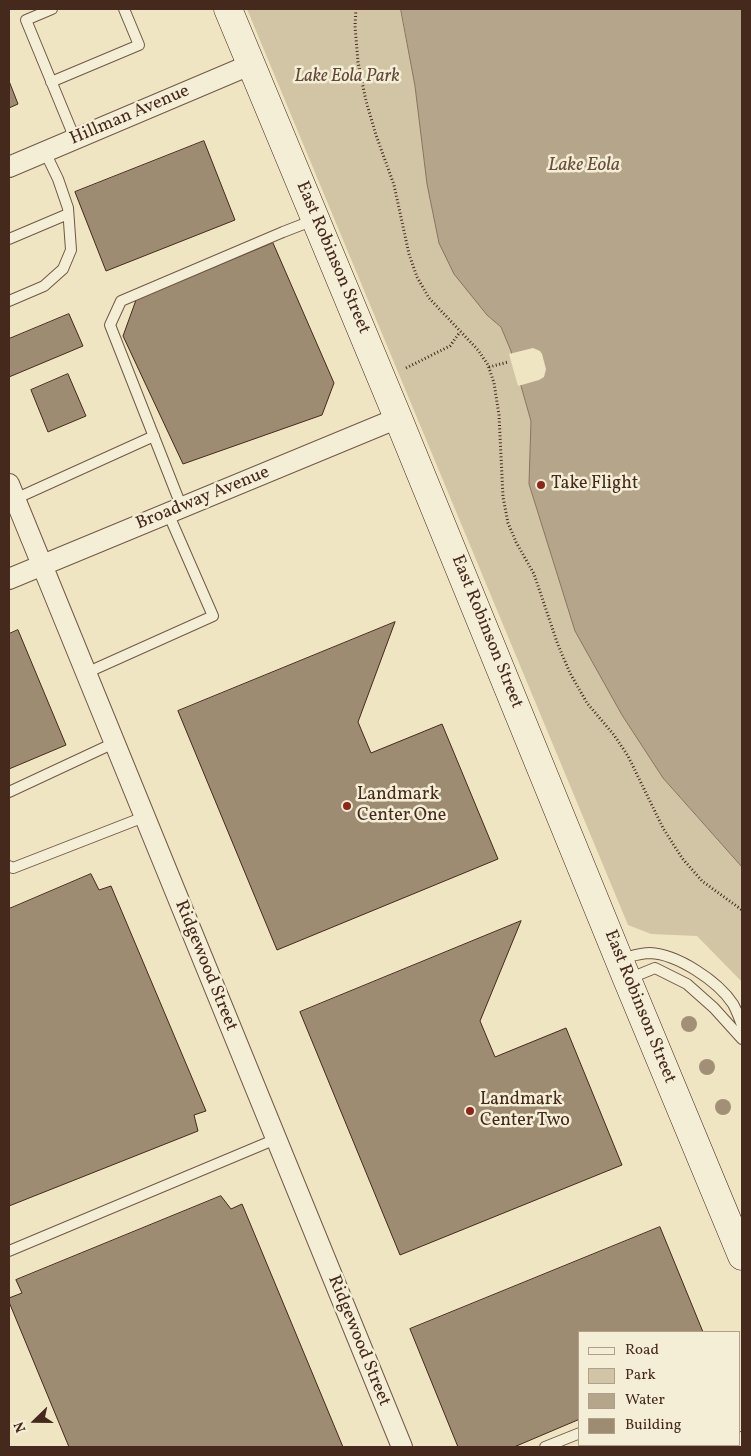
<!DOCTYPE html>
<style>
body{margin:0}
#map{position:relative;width:751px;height:1456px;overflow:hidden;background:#efe5c2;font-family:Vollkorn,serif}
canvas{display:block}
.frame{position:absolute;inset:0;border:10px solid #45291c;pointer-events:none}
.legend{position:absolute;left:578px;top:1331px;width:162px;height:115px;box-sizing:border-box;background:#f5eed7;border:1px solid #af9f8c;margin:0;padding:6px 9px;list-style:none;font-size:15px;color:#45291c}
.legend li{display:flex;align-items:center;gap:10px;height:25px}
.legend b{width:25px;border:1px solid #af9f8c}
.north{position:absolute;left:10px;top:1396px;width:50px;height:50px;-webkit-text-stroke:4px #f5eed7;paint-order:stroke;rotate:248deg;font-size:14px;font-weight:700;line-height:20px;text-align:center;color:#45291c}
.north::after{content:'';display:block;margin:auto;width:18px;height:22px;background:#45291c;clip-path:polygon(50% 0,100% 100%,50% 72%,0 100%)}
</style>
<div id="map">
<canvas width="751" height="1456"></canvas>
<div class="frame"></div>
<ul class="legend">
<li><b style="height:6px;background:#f5eed7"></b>Road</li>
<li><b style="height:14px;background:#d2c5a6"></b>Park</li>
<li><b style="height:14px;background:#b5a58a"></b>Water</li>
<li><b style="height:14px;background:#9d8b72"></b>Building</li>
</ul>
<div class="north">N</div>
</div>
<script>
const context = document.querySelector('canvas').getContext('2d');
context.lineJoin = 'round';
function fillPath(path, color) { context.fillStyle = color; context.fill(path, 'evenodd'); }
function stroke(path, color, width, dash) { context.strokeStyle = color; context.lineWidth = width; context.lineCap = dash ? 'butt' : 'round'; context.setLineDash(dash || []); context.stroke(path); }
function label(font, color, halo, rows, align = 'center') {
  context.font = font + ' Vollkorn,serif'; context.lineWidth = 5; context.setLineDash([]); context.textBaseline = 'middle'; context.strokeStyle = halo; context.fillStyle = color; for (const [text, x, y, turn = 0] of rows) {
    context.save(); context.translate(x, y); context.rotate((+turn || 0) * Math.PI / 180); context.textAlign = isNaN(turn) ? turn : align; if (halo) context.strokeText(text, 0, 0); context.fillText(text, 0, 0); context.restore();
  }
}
fillPath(new Path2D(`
 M247 9H401L415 86 427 184 439 243 487 315 501 327 511 351 531 421 529 484 575 631 622 715 663 778 742 867V982L697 936 651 934 628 925Z`), '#d2c5a6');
const water = new Path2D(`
 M401 9H742V867L663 778 622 715 575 631 529 484 531 421 511 351 501 327 487 315 454 274 439 243 427 184 415 86Z`);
fillPath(water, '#b5a58a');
stroke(water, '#88735e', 1);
fillPath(new Path2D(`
 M533 348 540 351 542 354 546 369 544 377 539 380 518 386 509 354Z`), '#efe5c2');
const building = new Path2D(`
 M9 81 18 104 9 108Z
 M204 141 235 220 106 271 75 192Z
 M273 243 334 383 322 415 183 464 123 336 136 300Z
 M69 314 83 346 9 377V339Z
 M68 374 86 416 48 432 31 390Z
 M395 622 358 722 371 753 442 724 498 859 277 950 178 711Z
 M18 630 66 745 9 769V634Z
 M91 874 99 890 111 886 206 1111 194 1115 198 1131 9 1206V909Z
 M521 921 480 1021 495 1057 566 1028 622 1165 400 1255 300 1012Z
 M221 1196 231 1209 242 1204 343 1447H69L9 1302V1298L22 1293 16 1280Z
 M660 1227 703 1332H580V1419L514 1447H458L410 1329Z`);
fillPath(building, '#9d8b72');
stroke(building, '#45291c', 1);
const service = new Path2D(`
 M52 9 26 20 75 139
 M51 82 139 45 124 9
 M9 239 68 214
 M9 301 44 286 63 269 71 250 68 208 58 179 45 152
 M15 499 154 436
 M182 508 110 325 121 301 283 232 314 220
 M86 673 213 616 168 513
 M9 792 114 743
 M9 866 13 868 144 817
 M620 959C629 957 640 953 650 953 677 954 718 981 733 1004 737 1011 739 1018 742 1025
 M628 979 655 968 687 984 714 1008 742 1039
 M9 1251 276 1139
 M740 1437 742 1443
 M689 1445 690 1447
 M545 1447 580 1433`);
const minor = new Path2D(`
 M9 167 252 64
 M9 484 402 1447
 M9 579 398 418`);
const secondary = new Path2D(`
 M228 9 398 418 627 979 742 1256`);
stroke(service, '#705846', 12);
stroke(minor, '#705846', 22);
stroke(secondary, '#45291c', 29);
stroke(new Path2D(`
 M356 9 355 26 358 62 366 101 376 135 394 185 409 254 417 277 429 298 478 350 488 365 494 383 499 415 503 497 508 523 516 542 534 574 558 645 570 673 587 703 614 735 628 756 663 828 682 858 702 881 742 910
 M489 367 508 362
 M406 368 450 346 460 332`), '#45291c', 3, [1, 2.5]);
stroke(service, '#f5eed7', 10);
stroke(minor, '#f5eed7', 20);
stroke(secondary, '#f5eed7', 28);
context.fillStyle = '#a18f76';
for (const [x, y] of [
 [689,1024],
 [707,1067],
 [723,1107]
]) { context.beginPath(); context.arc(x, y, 8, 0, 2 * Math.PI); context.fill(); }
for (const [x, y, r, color] of [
 [541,485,5,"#8f2418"],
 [347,806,5,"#8f2418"],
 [470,1111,5,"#8f2418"]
]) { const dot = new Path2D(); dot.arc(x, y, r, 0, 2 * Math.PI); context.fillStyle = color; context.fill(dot); stroke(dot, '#f5eed7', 2); }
label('italic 18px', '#614838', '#f5eed7', [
 ["Lake Eola Park",347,78]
]);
label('18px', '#45291c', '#f5eed7', [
 ["Hillman Avenue",130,116,-23],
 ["East Robinson Street",332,258,67],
 ["Broadway Avenue",203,499,-22],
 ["East Robinson Street",486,632,68],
 ["Ridgewood Street",205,966,68],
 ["East Robinson Street",639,1007,68],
 ["Ridgewood Street",358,1341,68]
]);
label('18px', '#45291c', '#f5eed7', [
 ["Take Flight",551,485],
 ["Landmark",357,796],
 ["Center One",357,817],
 ["Landmark",480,1101],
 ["Center Two",480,1122]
], 'left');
label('italic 19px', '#674e3d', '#f5eed7', [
 ["Lake Eola",584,167]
]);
</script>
